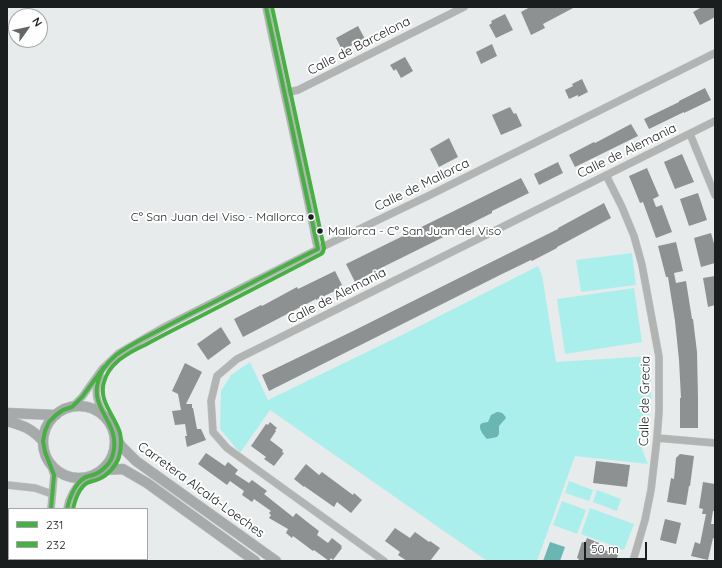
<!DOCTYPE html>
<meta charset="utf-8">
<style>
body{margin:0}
#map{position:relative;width:722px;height:568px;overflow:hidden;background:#e7ebeb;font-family:Quicksand,sans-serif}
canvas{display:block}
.frame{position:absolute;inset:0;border:8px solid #1b1e1e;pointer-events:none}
.legend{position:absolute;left:8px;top:508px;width:140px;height:52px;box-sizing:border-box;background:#fff;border:1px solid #a4a5a5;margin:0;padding:5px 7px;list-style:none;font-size:12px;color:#1b1e1e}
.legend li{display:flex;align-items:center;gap:8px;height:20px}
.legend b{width:20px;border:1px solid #a4a5a5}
.north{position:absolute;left:8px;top:8px;width:40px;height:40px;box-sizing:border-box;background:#fff;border:1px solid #a4a5a5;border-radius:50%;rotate:57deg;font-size:11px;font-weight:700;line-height:16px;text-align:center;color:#1b1e1e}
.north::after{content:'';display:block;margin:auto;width:14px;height:18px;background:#626666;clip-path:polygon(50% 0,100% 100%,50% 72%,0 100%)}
.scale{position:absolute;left:584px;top:542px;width:63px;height:18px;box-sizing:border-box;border:2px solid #1b1e1e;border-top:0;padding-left:5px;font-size:12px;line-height:14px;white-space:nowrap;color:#1b1e1e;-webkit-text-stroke:3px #fff;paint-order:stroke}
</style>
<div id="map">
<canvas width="722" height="568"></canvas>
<div class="frame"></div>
<ul class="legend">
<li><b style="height:5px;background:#48af45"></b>231</li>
<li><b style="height:5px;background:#48af45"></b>232</li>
</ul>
<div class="north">N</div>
<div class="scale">50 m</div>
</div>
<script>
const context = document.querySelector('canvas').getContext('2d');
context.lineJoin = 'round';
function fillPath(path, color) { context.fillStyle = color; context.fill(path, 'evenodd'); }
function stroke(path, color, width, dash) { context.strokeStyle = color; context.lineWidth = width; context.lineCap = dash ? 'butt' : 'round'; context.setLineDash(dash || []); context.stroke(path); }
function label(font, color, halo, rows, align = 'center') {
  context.font = font + ' Quicksand,sans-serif'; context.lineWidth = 4; context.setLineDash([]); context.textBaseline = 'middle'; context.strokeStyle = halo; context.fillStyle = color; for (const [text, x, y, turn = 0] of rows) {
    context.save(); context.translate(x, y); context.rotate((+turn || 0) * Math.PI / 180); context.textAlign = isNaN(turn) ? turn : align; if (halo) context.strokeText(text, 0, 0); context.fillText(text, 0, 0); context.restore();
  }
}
fillPath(new Path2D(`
 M632 253 636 285 581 292 576 260Z
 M538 266 542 275 556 362 651 356V411L642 426 640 436 642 449 648 464 575 456 537 561H487L270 410 240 453 220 429 221 391 231 375 250 362 268 400 406 333Z
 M634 288 642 342 565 354 557 299Z
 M569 481 593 490 589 501 565 493Z
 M597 490 621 499 617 511 593 502Z
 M562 501 586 510 577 534 553 525Z
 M590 508 634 524 624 550 581 534Z`), '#abefec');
fillPath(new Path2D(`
 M497 412C502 412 504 414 506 418L499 426V434L497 437 487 439C484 436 479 430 480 425L482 423 488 422 491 415Z
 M550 542 565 547 560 561H543Z`), '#6ab6b2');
fillPath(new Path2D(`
 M530 7H575L543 24 545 28 531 35 521 12Z
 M702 7H715V17L700 25 693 12Z
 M505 14 513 30 496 38 489 25 492 23 491 21Z
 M358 26 365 39 342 50 336 38Z
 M492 44 497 56 481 64 476 52Z
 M405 57 413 71 401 78 396 69 394 71 390 65Z
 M582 79 588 92 578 97V95L569 99 565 90 573 86 572 84Z
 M705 88 711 100 684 113V112L649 129 644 119 679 102V101Z
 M510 107 514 114 516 113 522 126 501 135 492 115Z
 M631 124 638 136 575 167 569 155 594 142 595 143Z
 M449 138 458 157 439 167 430 149Z
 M682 154 694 182 675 189 664 162Z
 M558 162 563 173 539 185 534 174Z
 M647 168 659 196 653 199 656 207 662 205 672 232 656 238 643 202 640 203 629 176Z
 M521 178 529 193 492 211V213L381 268 355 282 346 264Z
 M698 193 707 220 689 226 680 199Z
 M604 203 611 218 557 247V248L532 261 531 260 500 275 269 391 262 375 353 331 451 282 558 229V228Z
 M711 233 715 247V263L701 267 694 238Z
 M676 242 683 271 674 273 676 283 686 281 692 319H693L697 352 698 398V428H680V398H681L679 360 675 321 668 277H666L658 246Z
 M335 271 343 287 316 300V299L243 337 234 319 261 305 262 306 297 287 298 289Z
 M715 276V305L708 307 703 278Z
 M221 327 231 343 208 360 197 344Z
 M185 363 202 372 186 404H192V408H193L197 429H201L206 440 187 447 185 436H187L185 424 175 425 172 411 181 410 178 394 172 391Z
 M270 422 277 428 275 430 276 431 270 440 283 450 282 452 284 453 274 466 264 459 266 457 251 446 266 424 268 425Z
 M206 453 225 466 228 462 238 470 235 474 249 483 252 480 267 491 264 494 293 517 296 513 306 521 319 531 317 535 328 543 332 538 342 546 341 547 342 548 333 560 331 558 329 561 314 550 313 551 293 536 292 538 286 533 288 529 269 518 271 515 269 513 271 511 254 499 252 502 242 495 244 491 230 481 227 485 198 464Z
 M680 454 694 456 690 486H689L686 505 667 502 671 478 674 479 676 458Z
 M596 461 630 465 627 487 593 483Z
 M306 464 319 475 322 472 353 495 354 493 362 500 351 513 337 502 334 507 304 486V487L294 479Z
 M703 482 715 484V511H713L711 524H715V539L713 538 708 560 691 556 695 542 700 544 706 514H702L703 509 699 508Z
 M665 519 681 523 676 544 660 540Z
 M395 528 410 538 415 532 429 542 430 541 440 548 430 561H407L398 555 400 552 385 541Z
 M587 538 599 543 597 547 618 555 616 561H578L579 559 577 558 582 542 585 543Z`), '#8e9191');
const street = new Path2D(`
 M266 7C282 86 301 164 316 242L318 249
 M285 93 298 90 464 7
 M690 134 715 195
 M606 175 622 207 634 236 642 265 659 357V411L657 438 651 490 645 520 633 561
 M100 376C93 395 97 400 105 417
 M72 407 82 397 102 369 119 353 166 326 318 249 430 195 715 53
 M657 438 715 443
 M49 461 54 475 51 509
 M7 485 35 488 52 494
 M67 509C69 496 75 487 84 478
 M7 557 9 558
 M20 559 37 561
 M51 561 52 559
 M61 561 62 559
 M384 561 227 448 213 432 211 401 217 376 237 359 715 121`);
const secondary = new Path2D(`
 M43 442a36 36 0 1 1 72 0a36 36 0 1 1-72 0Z
 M7 413 56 415
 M7 421C24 426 31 428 43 441
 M115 436 121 446 136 461 276 561
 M102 470 123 469 147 483 255 561`);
stroke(street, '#c3c5c5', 8);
stroke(secondary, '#c3c5c5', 11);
stroke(street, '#b2b4b4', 7);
stroke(secondary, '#a7aaaa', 10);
stroke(new Path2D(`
 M266 7 318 249
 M51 509 54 475 45 452 43 441 45 431 49 422 56 415 63 410 72 407 82 397 104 367
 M67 509C69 498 75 484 84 478 87 476 90 476 93 475 102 472 111 463 113 454 121 423 90 410 98 382 100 371 108 362 116 355 124 349 133 344 142 339 160 330 178 320 196 311 237 291 277 269 318 249`), '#48af45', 4);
stroke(new Path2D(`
 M73 509C75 500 79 488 87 483 91 481 95 481 99 479 108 475 116 466 119 457 121 449 122 441 120 433 115 416 98 401 104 382 106 374 112 366 119 360 127 354 136 349 145 345 163 335 181 326 199 317 240 296 280 275 321 254L323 252 324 248 272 7`), '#48af45', 4);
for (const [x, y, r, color] of [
 [311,217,3.5,"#1b1e1e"],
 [320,231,3.5,"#1b1e1e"]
]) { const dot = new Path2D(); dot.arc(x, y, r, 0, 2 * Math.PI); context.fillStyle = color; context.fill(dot); stroke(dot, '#fff', 1.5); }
label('12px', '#1b1e1e', '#fff', [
 ["Cº San Juan del Viso - Mallorca",304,217],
 ["Mallorca - Cº San Juan del Viso",328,231,"left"]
], 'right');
label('13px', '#1b1e1e', '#fff', [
 ["Calle de Barcelona",359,46,-27],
 ["Calle de Alemania",627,151,-26],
 ["Calle de Mallorca",422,185,-26],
 ["Calle de Alemania",337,296,-27],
 ["Calle de Grecia",645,401,-89],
 ["Carretera Alcalá-Loeches",201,490,36]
]);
</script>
